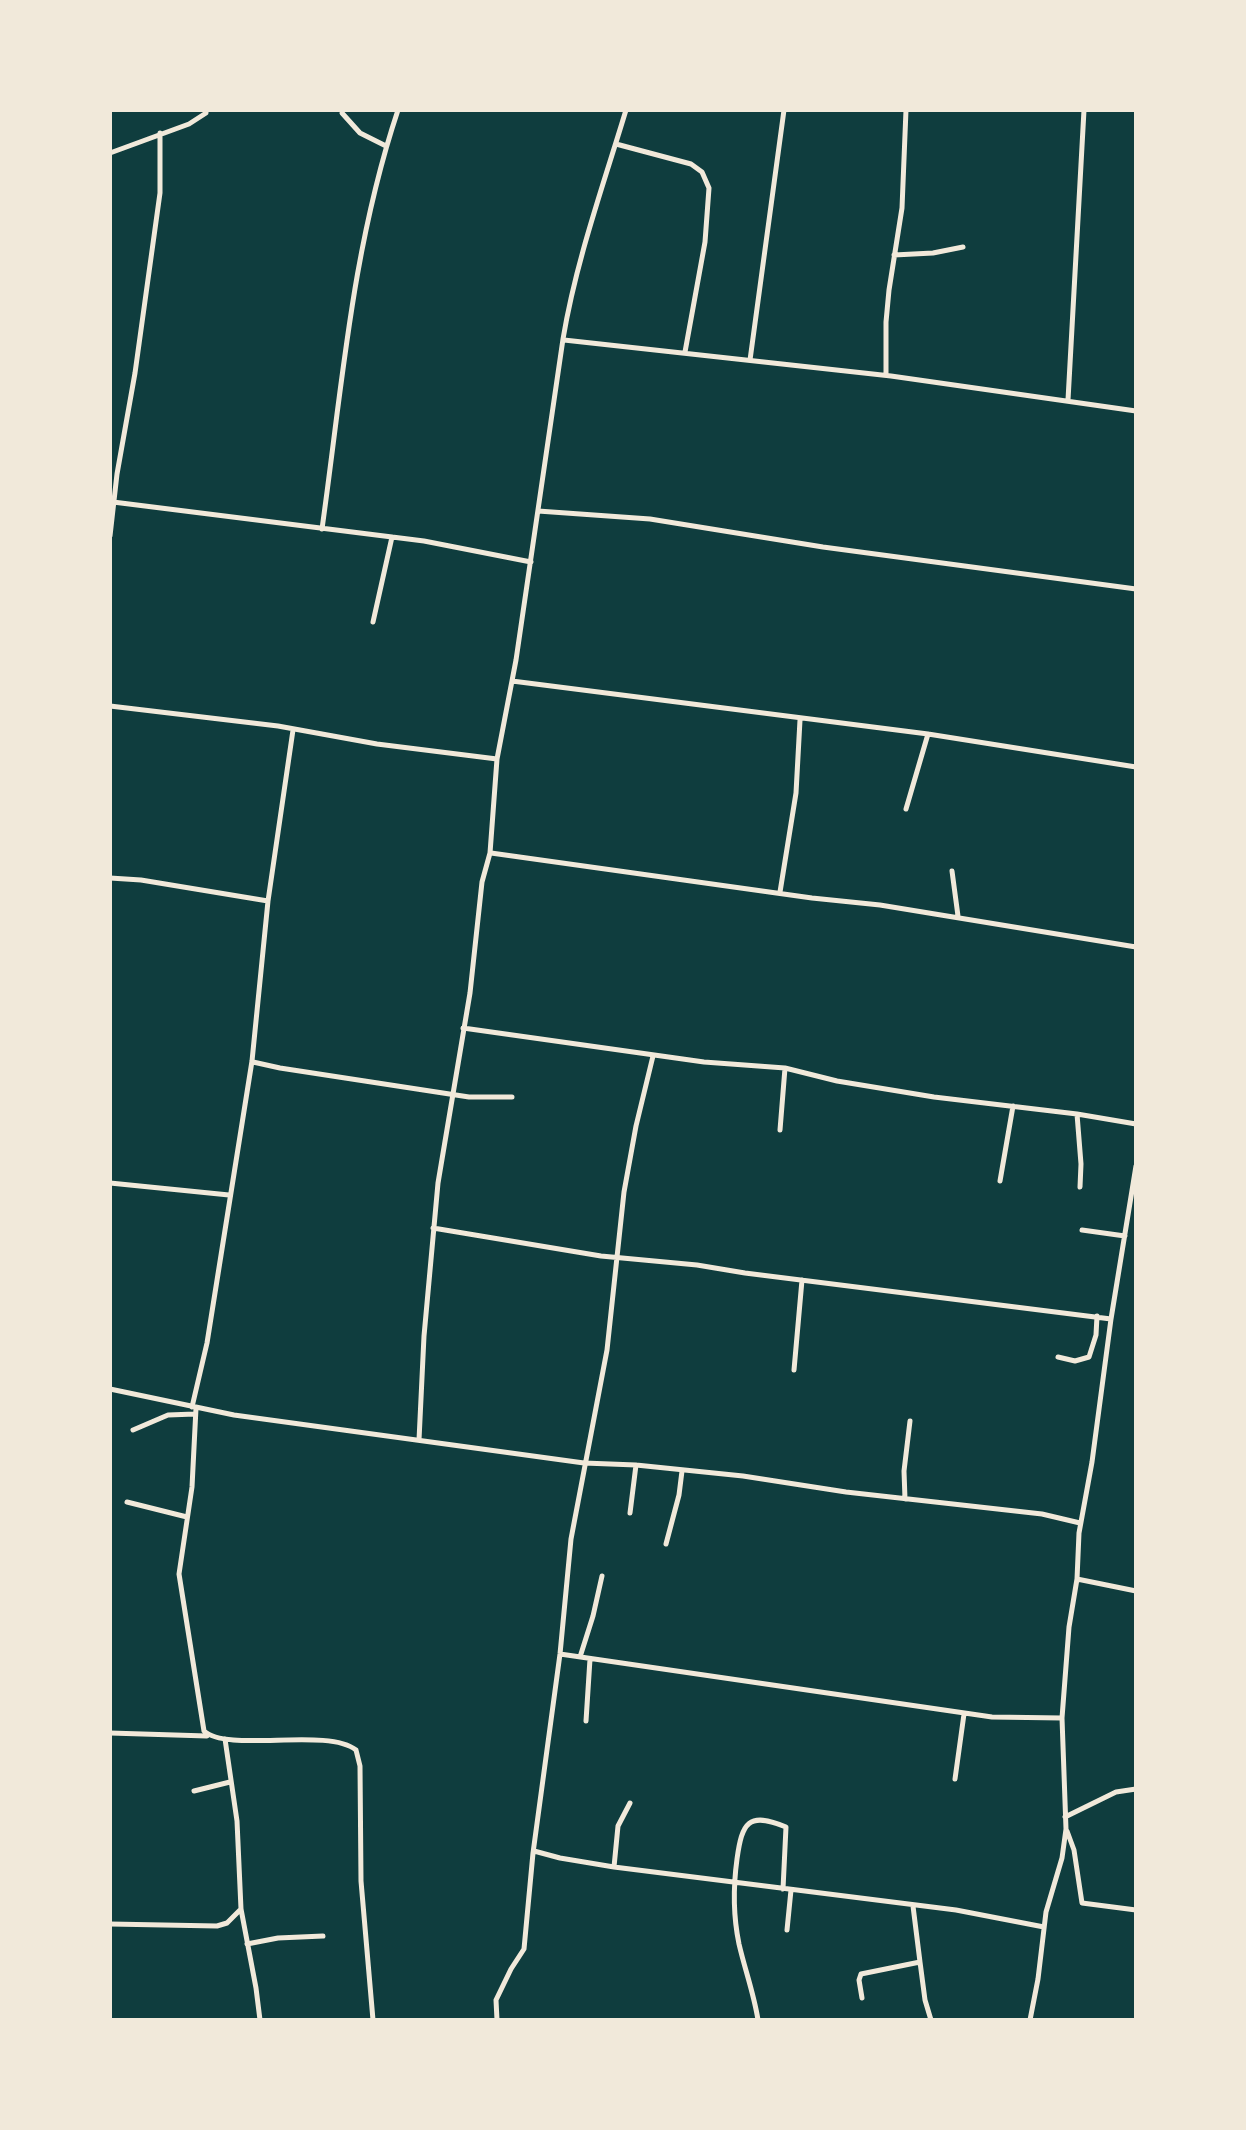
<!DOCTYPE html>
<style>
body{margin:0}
#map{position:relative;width:1246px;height:2130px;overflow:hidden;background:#0f3d3e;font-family:Bitter,serif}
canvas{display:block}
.frame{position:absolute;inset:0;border:112px solid #f1e9da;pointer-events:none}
</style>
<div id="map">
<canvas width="1246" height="2130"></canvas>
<div class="frame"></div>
</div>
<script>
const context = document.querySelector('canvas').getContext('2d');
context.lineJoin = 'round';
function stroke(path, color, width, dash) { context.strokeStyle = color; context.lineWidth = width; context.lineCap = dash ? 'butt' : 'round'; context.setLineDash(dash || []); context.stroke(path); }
stroke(new Path2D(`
 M342 113 360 133 386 146
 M616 144 691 164 702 172 709 188 705 242 685 352
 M110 153 189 124 206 113V110
 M894 255 933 253 963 247
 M564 340 891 376 1136 411
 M750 360 784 110
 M886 375V322L889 290 902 208 906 110
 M1068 400 1084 110
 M113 502 424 541 531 562
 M538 511 650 519 823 547 1136 589
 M322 529C342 387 352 248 398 110
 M110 536 117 474 135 373 160 193V133
 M373 622 392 537
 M512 681 928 734 1136 767
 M110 706 278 726 377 744 497 759
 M906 809 928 734
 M491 853 812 898 880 905 1136 947
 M952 871 958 916
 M110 878 141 880 268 901
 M780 892 796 793 800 720
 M463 1028 704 1062 785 1068 837 1081 934 1097 1077 1114 1136 1124
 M253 1062 280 1068 469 1097H512
 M1077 1114 1081 1164 1080 1187
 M780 1130 785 1068
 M1000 1181 1013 1106
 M110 1183 229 1195
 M433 1228 601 1256 697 1265 745 1273 1111 1319
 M1082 1230 1125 1236
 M1058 1357 1075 1361 1089 1357 1096 1335 1097 1316
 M794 1370 802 1280
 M110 1389 234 1415 584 1463 636 1465 743 1476 846 1492 1042 1514 1080 1523
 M192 1407 207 1343 252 1061 268 901 293 730
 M196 1408 192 1487 179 1574 204 1731C228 1753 327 1727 356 1750L360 1766 361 1881 373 2020
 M133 1430 168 1415 195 1414
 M419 1440 424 1336 438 1183 470 993 482 882 490 853 497 759 516 660 563 339C576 261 603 186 626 110
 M905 1499 904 1471 910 1421
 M127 1502 187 1517
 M630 1513 636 1465
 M666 1544 679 1495 682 1471
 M1077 1579 1136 1591
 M560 1654 992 1717 1062 1718
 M580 1657 593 1616 602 1576
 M586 1721 590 1659
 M110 1733 207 1736
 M225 1739 237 1821 241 1909 256 1988 260 2020
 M955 1779 964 1714
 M194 1791 230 1782
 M1065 1817 1116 1792 1136 1789
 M1067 1831 1074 1850 1082 1903 1136 1910
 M534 1851 560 1858 614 1867 956 1910 1044 1927
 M614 1867 618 1826 630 1803
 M110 1924 217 1926 227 1923 241 1909
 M787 1930 791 1890
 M247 1944 278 1938 323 1936
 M920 1962 925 2000 931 2020
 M862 1998 859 1980 861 1974 920 1962 913 1906
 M497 2020 496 2000 511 1969 524 1949 533 1853 560 1654 571 1539 607 1350 624 1192 636 1126 653 1056
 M758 2020C754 1994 745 1970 739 1944 733 1915 733 1888 737 1859 742 1823 748 1811 786 1827L783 1889
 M1030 2020 1038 1979 1046 1912 1062 1858 1066 1829 1062 1718 1069 1627 1077 1579 1079 1533 1092 1462 1111 1319 1136 1166`), '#f1e9da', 5);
</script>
